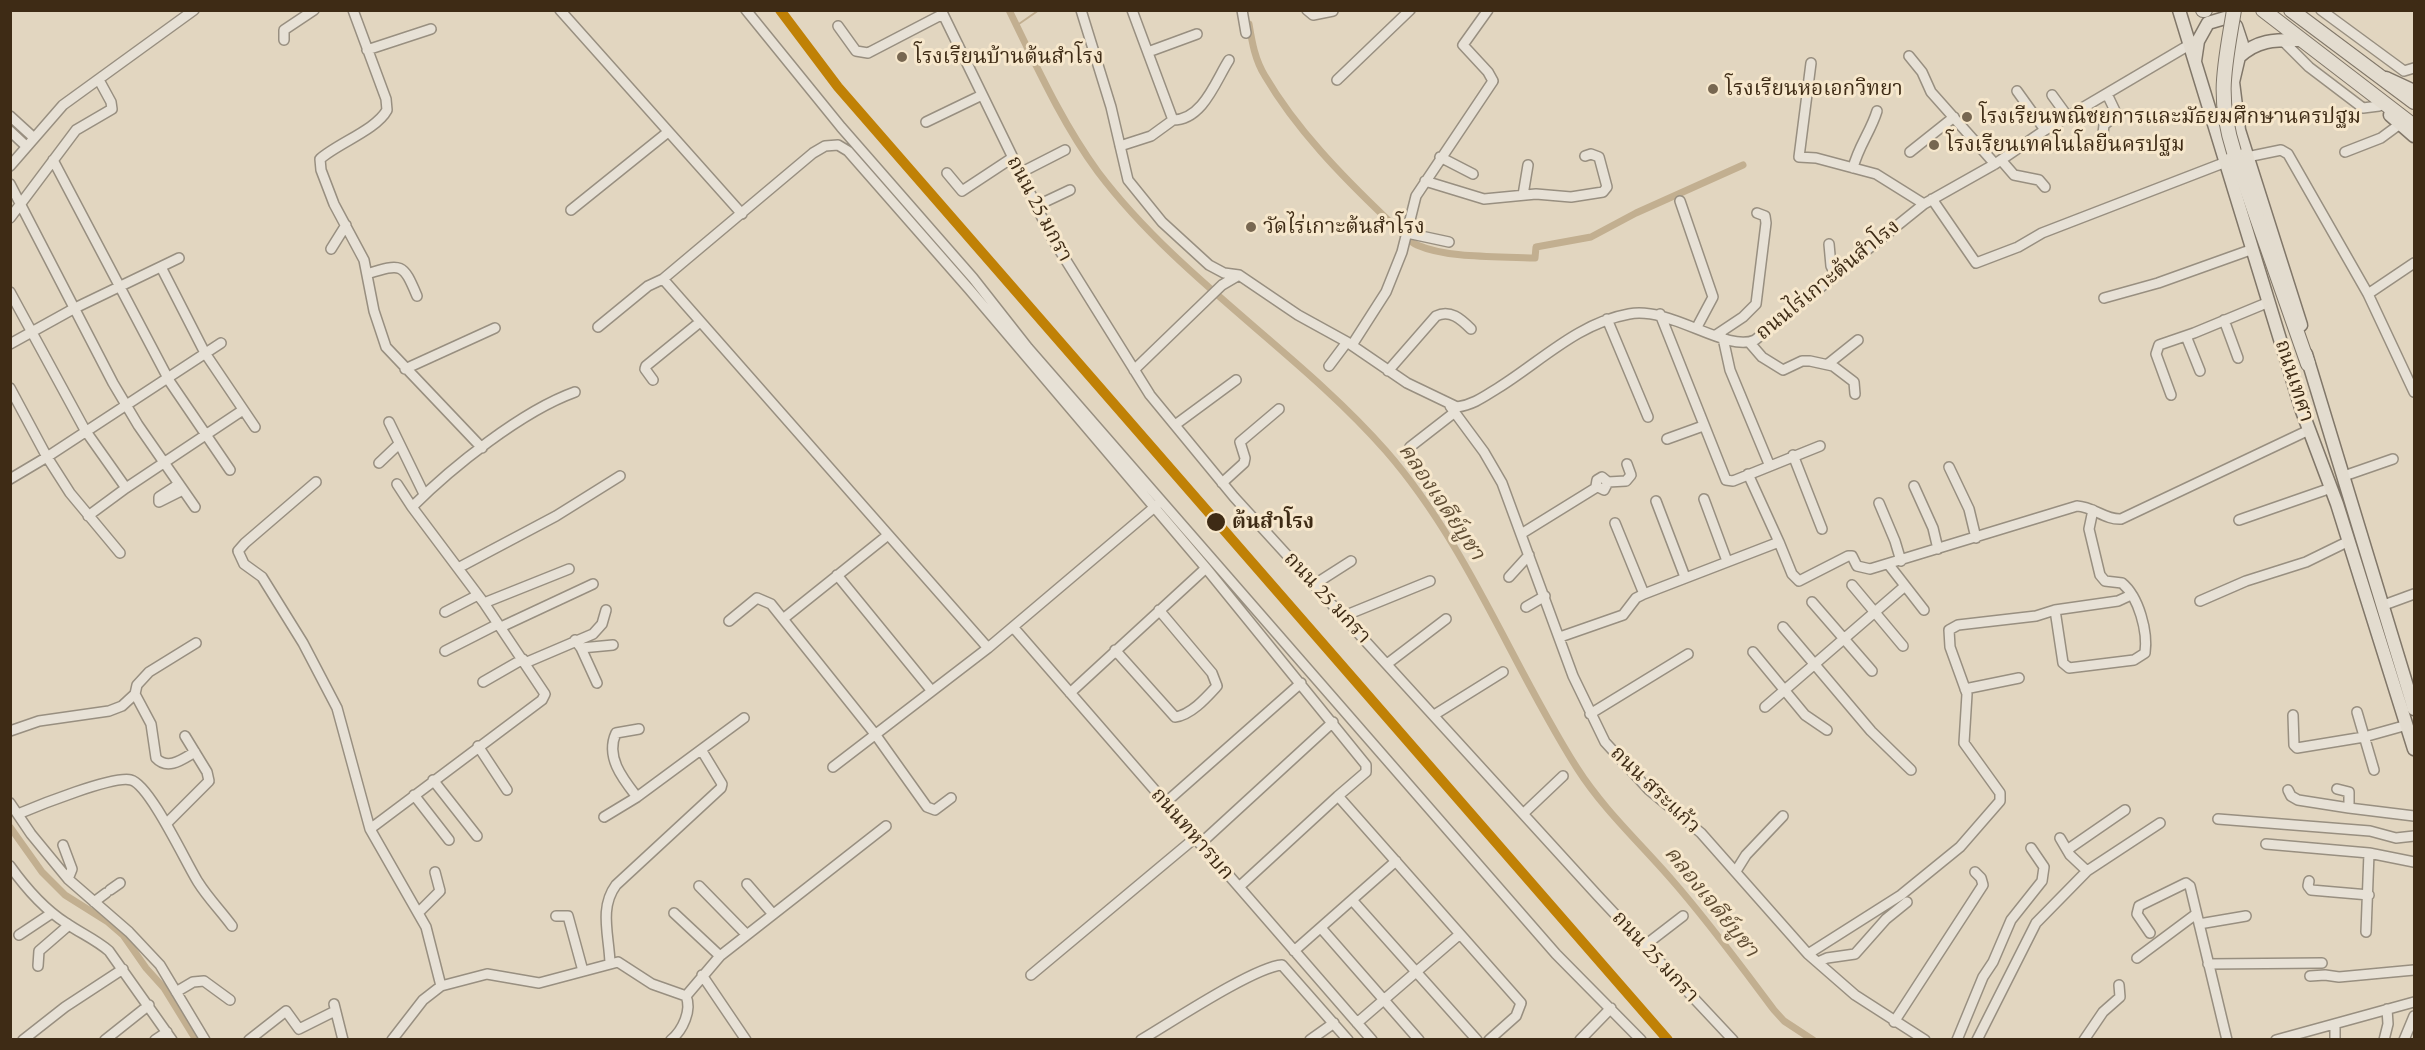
<!DOCTYPE html>
<meta charset="utf-8">
<style>
body{margin:0}
#map{position:relative;width:2425px;height:1050px;overflow:hidden;background:#e2d6c0;font-family:"EB Garamond",serif}
canvas{display:block}
.frame{position:absolute;inset:0;border:12px solid #3e2b15;pointer-events:none}
</style>
<div id="map">
<canvas width="2425" height="1050"></canvas>
<div class="frame"></div>
</div>
<script>
const context = document.querySelector('canvas').getContext('2d');
context.lineJoin = 'round';
function stroke(path, color, width, dash) { context.strokeStyle = color; context.lineWidth = width; context.lineCap = dash ? 'butt' : 'round'; context.setLineDash(dash || []); context.stroke(path); }
function label(font, color, halo, rows, align = 'center') {
  context.font = font + ' "EB Garamond","Noto Serif Thai",serif'; context.lineWidth = 6; context.setLineDash([]); context.textBaseline = 'middle'; context.strokeStyle = halo; context.fillStyle = color; for (const [text, x, y, turn = 0] of rows) {
    context.save(); context.translate(x, y); context.rotate((+turn || 0) * Math.PI / 180); context.textAlign = isNaN(turn) ? turn : align; if (halo) context.strokeText(text, 0, 0); context.fillText(text, 0, 0); context.restore();
  }
}
stroke(new Path2D(`
 M1016 26 1039 10`), '#c2af90', 2);
stroke(new Path2D(`
 M1009 10C1036 65 1062 123 1098 172 1179 279 1298 351 1386 451 1468 545 1511 664 1577 768 1603 809 1640 843 1672 880 1708 921 1741 966 1774 1010L1784 1021 1813 1040
 M1249 24C1252 42 1255 60 1265 76 1296 129 1342 176 1386 218 1395 227 1406 240 1417 245 1449 259 1500 256 1535 258L1536 247 1591 237 1636 213 1743 165
 M10 827 42 872 65 895 108 922 123 935 146 968 164 988 196 1040`), '#c2af90', 7);
const minor = new Path2D(`
 M353 10 386 99 387 110C376 130 338 143 320 159L321 170 334 204 364 260 374 311 386 347 482 448
 M560 10 742 214
 M746 10 841 127 973 278 1028 348 1556 954 1641 1040
 M941 10 1052 238 1150 395 1234 497 1598 896 1733 1040
 M1081 10 1111 107 1128 180 1162 222 1209 265 1224 273 1239 275 1298 315 1347 342 1407 383 1457 407C1473 405 1485 396 1498 388 1540 362 1578 323 1629 314 1671 306 1726 353 1755 340L1924 204 1995 164 2045 130 2189 45
 M1242 10 1246 33
 M1307 10 1313 15 1333 11
 M2321 10 2404 71 2414 68
 M838 26 856 51 868 53 943 14
 M284 40V30L314 10
 M2282 40 2309 67 2363 108 2379 106
 M367 50 431 29
 M1148 52 1197 34
 M1909 56 1922 72 1931 92 1995 164
 M1811 63 1799 157 1816 158 1876 174 1924 204
 M1337 80 1410 10
 M2017 91 2045 130
 M2052 95 2068 117
 M10 116 33 137
 M1173 120C1203 120 1216 80 1229 60
 M926 122 982 95
 M10 131 26 146
 M2102 142 2104 125 2117 115 2107 94
 M1120 146 1151 136 1173 120 1132 10
 M1910 152 1954 117
 M2345 152 2381 138 2400 124
 M1440 157 1473 174
 M2247 157 2281 150 2288 154 2368 294 2414 392
 M53 160 170 382 230 470
 M2001 160 2014 175 2039 180 2045 187
 M10 166 63 105 194 10
 M1853 168C1858 147 1871 131 1877 111
 M947 173 962 191 1012 158
 M1020 173 1065 150
 M1425 181 1484 199 1536 194 1571 197 1603 192 1607 187 1599 157 1591 154 1585 156
 M10 184 113 383 138 425 195 507
 M1523 195 1528 165
 M1932 199 1976 263 2018 247 2042 233 2226 162
 M1680 201 1713 297 1697 327
 M1036 206 1070 190
 M571 210 668 132
 M10 218 76 130 112 109 111 102 99 80
 M1407 233 1449 242
 M1829 244 1831 266 1835 274
 M331 249 346 225
 M161 267 205 353 255 427
 M367 274C402 263 403 263 417 296
 M10 292 85 430 126 488 243 410
 M2368 294 2414 263
 M2104 298 2158 283 2253 249
 M1660 314 1726 480 1733 481 1820 446
 M1607 319 1648 417
 M2224 320 2238 358
 M598 327 648 286 663 279
 M1716 335 1743 317 1756 304 1766 223 1765 216 1757 213
 M2186 336 2200 371
 M1723 338 1730 370 1769 464
 M1749 342 1762 357 1783 370 1802 361H1810L1833 366 1854 382 1855 394
 M10 344 75 308 179 258
 M1352 345 1386 292 1402 252 1416 196 1493 81 1488 72 1463 45 1488 10
 M1828 364 1858 340
 M1329 366 1347 342
 M405 369 495 328
 M1134 370 1222 285 1239 275
 M1388 371 1436 316C1450 309 1461 319 1471 329
 M653 380 645 369 646 366 700 322
 M10 388 47 457 221 343
 M2171 395 2156 354 2159 345 2194 333 2269 302
 M1450 406 1484 452 1502 483 1573 676 1605 742 1649 790 1701 833 1808 954 1855 995 1925 1040
 M389 422 424 494
 M1175 425 1236 380
 M1667 439 1703 426
 M1410 447 1455 412
 M1793 455 1822 529
 M379 463 399 444
 M1949 467 1969 509 1976 538
 M1748 474 1779 542
 M2344 476 2393 459
 M10 479 47 457 70 493 120 553
 M316 482 245 543 238 551 244 564 262 577 303 643 337 708 370 829
 M1608 482 1604 490 1596 486 1597 480 1602 477 1608 482 1626 481 1631 475 1627 464
 M1222 483 1244 463 1245 458 1240 442 1279 409
 M179 484 159 497V502L183 490
 M397 484 412 507
 M1914 486 1933 528 1938 549
 M1704 499 1727 561
 M1656 501 1685 577
 M1879 503 1895 541 1901 561
 M88 516 126 488
 M2239 520 2331 488
 M1615 523 1644 594
 M1521 534 1597 487
 M1889 565 1924 610
 M458 568 556 516 620 476
 M837 575 931 690
 M1509 577 1529 555
 M1315 584 1351 561
 M1852 585 1903 646
 M2200 601 2246 581 2306 562 2349 541
 M1812 602 1872 671
 M484 603 569 569
 M2384 605 2414 594
 M1526 607 1545 596
 M2055 610 2063 663 2069 668 2134 660 2145 653C2148 632 2139 597 2122 583L2105 581 2100 575 2089 529 2093 510
 M445 612 478 595
 M1344 616 1430 581
 M783 619 888 535
 M729 621 757 598 771 604 875 734 927 807 935 810 951 798
 M501 627 593 584
 M1013 627 1372 1040
 M1783 627 1871 731 1911 770
 M1560 637 1623 615 1636 598 1644 594 1779 542 1792 574 1799 581 1848 556H1852L1857 566 1870 569 2077 506C2094 507 2105 520 2121 519L2309 430
 M575 640 581 648 613 645
 M581 648 597 683
 M988 648 663 279 813 153 825 146 838 145 848 151 969 289 1206 568 1366 765V772L1338 796 1521 1003 1516 1016 1489 1040
 M1115 650 1175 717C1191 715 1206 698 1217 686L1212 673 1159 610
 M445 651 498 624
 M1753 652 1805 715 1827 730
 M525 663 593 634 602 624 606 610
 M1387 664 1446 619
 M483 682 523 659
 M1965 689 2019 678
 M1070 693 1206 568
 M135 694 151 724 156 758C168 771 183 759 195 752
 M1765 707 1905 586
 M2357 712 2374 770
 M1590 714 1688 654
 M1434 715 1503 672
 M2293 715 2294 745 2297 748 2364 737 2407 725
 M10 731 39 721 109 711 122 706 135 694 137 685 149 672 196 643
 M478 746 507 790
 M833 767 988 648 1157 505
 M433 780 477 836
 M2337 789 2349 792V808L2414 816
 M2288 790 2291 796 2298 800 2349 808
 M414 795 449 840
 M637 797C623 779 605 757 616 733L639 729
 M10 803 31 834 68 879 129 932 160 965 205 1040
 M1165 803 1301 683
 M1524 813 1563 776
 M18 814C37 806 114 775 131 780 150 785 186 863 198 882 208 898 221 911 232 926
 M604 817 637 797 744 718
 M2218 819 2370 831 2396 838 2414 836
 M166 824 209 781 207 772 185 736
 M2060 838 2070 855 2087 871
 M1200 844 1333 722
 M2266 844 2369 853 2414 862
 M63 845 72 869 68 879
 M2067 850 2125 810
 M10 866C25 887 44 909 66 923 80 933 95 939 109 951L172 1040
 M1736 871 1746 855 1783 816
 M2309 881 2308 886 2311 890 2369 895
 M747 884 772 913
 M699 886 746 934
 M1239 887 1338 796
 M110 890 120 883
 M1352 900 1477 1040
 M94 902 106 893
 M418 913 440 891 435 872
 M674 913 720 956
 M556 916H568L583 971
 M2199 924 2246 916
 M1321 928 1419 1040
 M2366 932 2369 853
 M2150 933 2137 914 2139 906 2186 883 2190 886 2227 1040
 M19 935 52 913
 M1644 946 1683 916
 M1294 951 1396 861
 M1808 954 1901 895 1960 847 2000 801V793L1964 743 1967 694 1950 647 1949 630 1958 625 2036 616 2055 610 2118 601 2131 595
 M2137 958 2196 914
 M1818 962 1827 958 1855 954 1886 919 1907 902
 M610 963C609 935 599 908 616 885L721 788 722 784 702 751
 M2208 964 2322 963
 M38 966 39 951 69 925
 M702 975 746 1040
 M1031 975 1195 838
 M2310 976 2325 975 2339 977 2414 970
 M441 986 426 927 370 829 542 700 545 694 484 603 412 507C452 467 522 411 575 392
 M176 992 193 982 204 981 230 1000
 M686 996 720 956 886 826
 M334 1004 343 1040
 M1894 1022 1983 885 1981 878 1975 872
 M1357 1023 1460 934
 M23 1040 65 1007 123 969
 M105 1040 149 1005
 M155 1040 167 1032
 M249 1040 286 1011 299 1029 335 1011
 M392 1040 423 1000 441 986 487 974 539 983 618 962 652 984 686 996C692 1010 683 1030 671 1040
 M1141 1040C1170 1023 1254 967 1282 965L1348 1040
 M1310 1040 1334 1023
 M1580 1040 1611 1008
 M1957 1040 1983 977 1993 962 2011 920 2042 881 2044 867 2031 848
 M1977 1040 2036 923 2087 871 2160 823
 M2084 1040 2103 1012 2120 997 2119 985
 M2276 1040 2414 1002
 M2335 1040V1024
 M2384 1040 2388 1024 2387 1009
 M2404 1040 2414 1016`);
const major = new Path2D(`
 M2179 10 2302 411 2337 504 2414 749
 M2239 57C2258 39 2276 40 2301 40
 M2195 61 2198 41 2208 23 2225 18 2236 26 2242 44 2233 82 2239 130 2301 325
 M2386 78 2414 91
 M2390 115 2414 136
 M2306 354 2414 709`);
const highway = new Path2D(`
 M2203 10H2205
 M2263 10 2414 126
 M2291 10 2414 102
 M2234 152 2308 364`);
stroke(minor, '#988f80', 12);
stroke(major, '#817769', 15);
stroke(highway, '#817769', 16);
stroke(minor, '#e7e1d6', 9);
stroke(major, '#e3dccf', 12);
stroke(highway, '#e3dccf', 14);
const highwayBridge = new Path2D(`
 M2234 10C2225 66 2216 96 2234 152`);
stroke(highwayBridge, '#817769', 16, []);
stroke(highwayBridge, '#e3dccf', 14);
stroke(new Path2D(`
 M780 10 838 87 1668 1040`), '#c08106', 10);
for (const [x, y, r, color] of [
 [902,57,6,"#776751"],
 [1713,89,6,"#776751"],
 [1967,117,6,"#776751"],
 [1934,145,6,"#776751"],
 [1251,227,6,"#776751"],
 [1216,522,10,"#3e2b15"]
]) { const dot = new Path2D(); dot.arc(x, y, r, 0, 2 * Math.PI); context.fillStyle = color; context.fill(dot); stroke(dot, '#f6e7cc', 2); }
label('21px', '#3e2b15', '#f6e7cc', [
 ["โรงเรียนบ้านต้นสำโรง",914,57],
 ["โรงเรียนหอเอกวิทยา",1725,89],
 ["โรงเรียนพณิชยการและมัธยมศึกษานครปฐม",1979,117],
 ["โรงเรียนเทคโนโลยีนครปฐม",1946,145],
 ["วัดไร่เกาะต้นสำโรง",1263,227]
], 'left');
label('21px', '#3e2b15', '#f6e7cc', [
 ["ถนน 25 มกรา",1039,209,62],
 ["ถนนไร่เกาะต้นสำโรง",1828,280,-39],
 ["ถนนเทศา",2294,381,72],
 ["ถนน 25 มกรา",1327,598,47],
 ["ถนน สระแก้ว",1655,790,44],
 ["ถนนทหารบก",1192,834,49],
 ["ถนน 25 มกรา",1655,957,47]
]);
label('bold 21px', '#3e2b15', '#f6e7cc', [
 ["ต้นสำโรง",1232,522]
], 'left');
label('italic 22px', '#614e34', '#f6e7cc', [
 ["คลองเจดีย์บูชา",1441,502,56],
 ["คลองเจดีย์บูชา",1711,902,51]
]);
</script>
